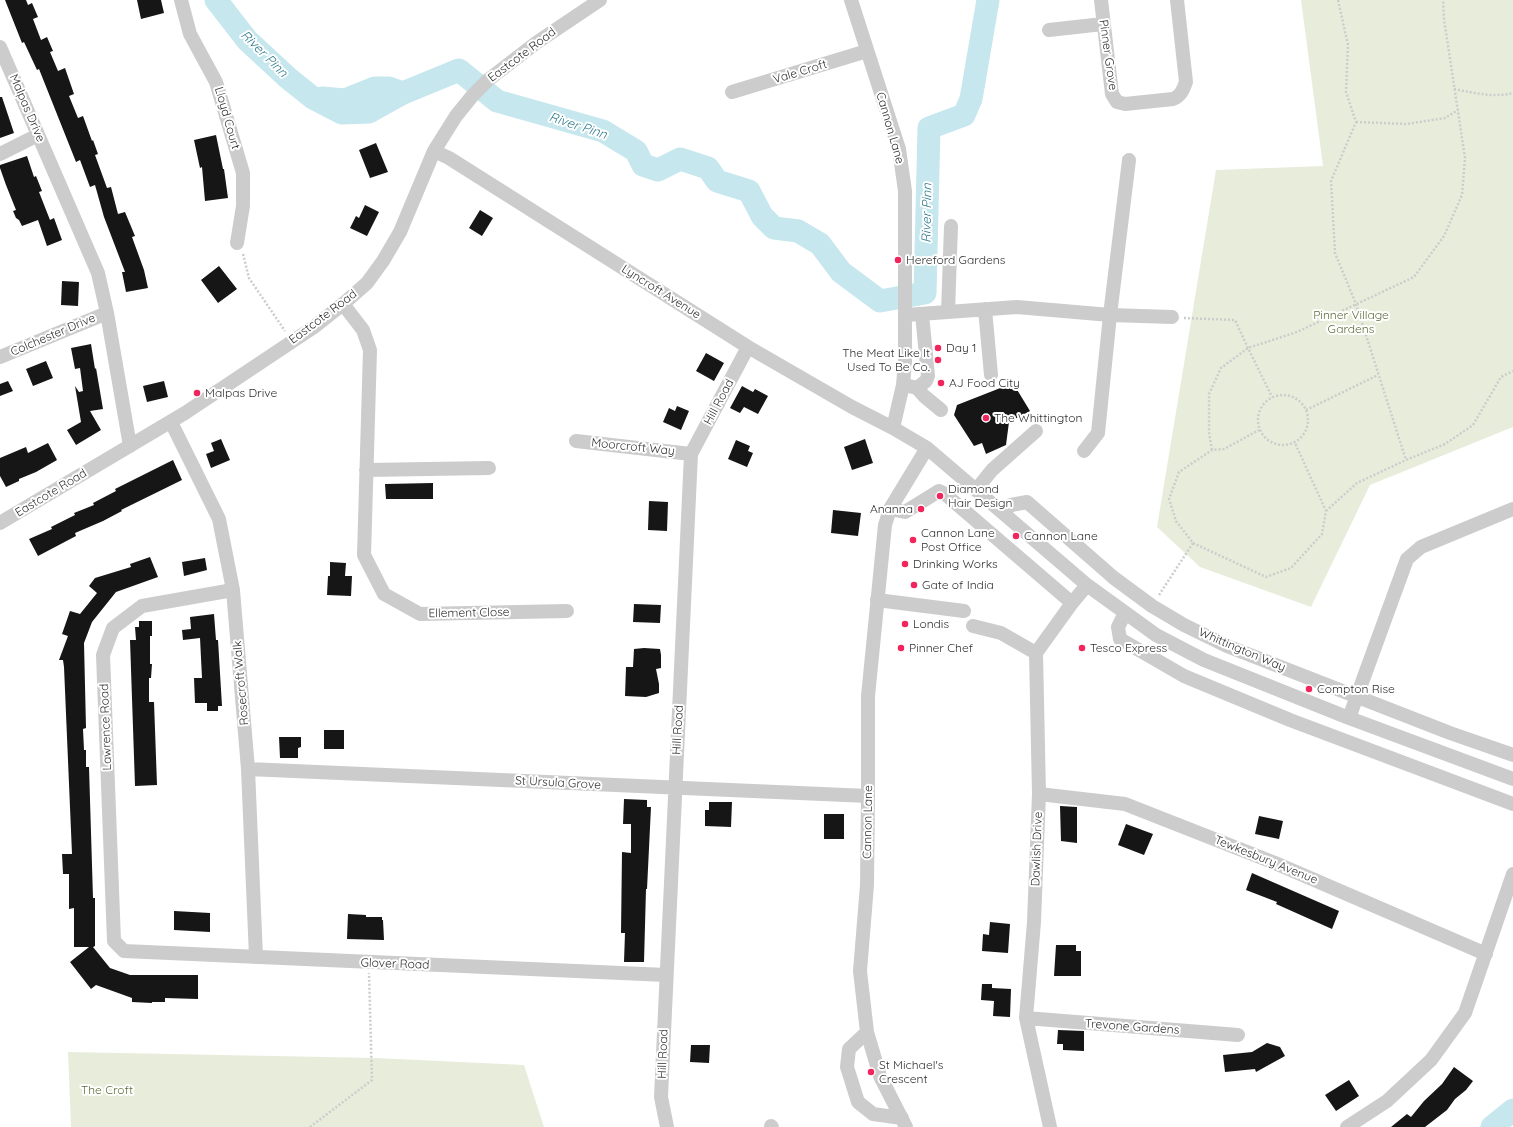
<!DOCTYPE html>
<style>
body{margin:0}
canvas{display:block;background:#fff}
</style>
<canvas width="1513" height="1127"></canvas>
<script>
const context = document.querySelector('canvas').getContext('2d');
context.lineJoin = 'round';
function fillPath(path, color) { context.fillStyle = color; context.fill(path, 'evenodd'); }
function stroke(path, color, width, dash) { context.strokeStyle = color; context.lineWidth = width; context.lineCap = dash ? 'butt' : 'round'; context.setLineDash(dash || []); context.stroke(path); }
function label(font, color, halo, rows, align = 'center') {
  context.font = font + ' Quicksand,sans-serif'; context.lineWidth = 4; context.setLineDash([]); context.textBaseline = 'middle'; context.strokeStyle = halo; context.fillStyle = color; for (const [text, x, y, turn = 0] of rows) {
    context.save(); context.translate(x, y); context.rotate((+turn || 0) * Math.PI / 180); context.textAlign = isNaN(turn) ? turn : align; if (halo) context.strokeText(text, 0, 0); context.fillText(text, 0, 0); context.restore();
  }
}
fillPath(new Path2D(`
 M1301 0H1513V427L1370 485 1311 607 1200 567 1157 527 1216 170 1323 166Z
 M68 1052 376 1058 524 1065 544 1127H71Z`), '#e8eddb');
stroke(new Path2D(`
 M216 0 247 40 288 78 313 98 342 113 369 112 403 93 459 70 497 101 603 131 636 151 643 165 658 170 680 159 708 168 717 181 749 191 762 216 774 228 798 231 820 244 841 272 880 301 925 293 929 128 964 115 971 99 988 0
 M322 98 345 100 375 88H389L403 93
 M1492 1127 1513 1110`), '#c6e7ee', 23);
fillPath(new Path2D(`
 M5 0H26L28 5 32 3 38 17 33 19 41 40 47 37 53 51 50 52 58 71 65 68 74 94 69 96 78 118 83 116 92 141 93 140 98 154 95 155 107 188 111 187 118 214 125 212 135 236 132 237 144 270 148 288 126 292 122 272H125L104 217 95 185 90 187 80 160 76 162 39 69 37 70 24 42 22 43Z
 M137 0H161L164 13 141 19Z
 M0 97H2L14 133 0 138Z
 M216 135 223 169H224L228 198 205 201 202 167 200 168 194 140Z
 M376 143 388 172 370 178 359 150Z
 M27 156 34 177 36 176 42 191 39 192 50 220 54 218 62 240 47 246 38 220 22 226 19 220 16 218 13 211 16 210 6 185 0 168V165Z
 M365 205 379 212 367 236 350 228 356 216 359 218Z
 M480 210 493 218 482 236 469 228Z
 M219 266 237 289 218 303 201 280Z
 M62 281 79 282 78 306 61 305Z
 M91 344 95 369 96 368 103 409 90 411 101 430 76 445 67 430 81 422 75 386 79 392 83 391 80 368 75 369 71 348Z
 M706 353 724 363 714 381 696 371Z
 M46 361 53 378 33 386 26 369Z
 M8 381 13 391 0 396V384Z
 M164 381 168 397 147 402 143 386Z
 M1013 383 1030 411 1009 422 1006 445 986 454 982 443 974 446 954 415 957 405Z
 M742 386 753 392 755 389 768 396 758 414 744 407 740 413 730 408Z
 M677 406 689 411 681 430 663 422 669 408 675 411Z
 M221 439 230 460 211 468 206 454 214 451 211 443Z
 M865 439 873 463 852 470 844 447Z
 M736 440 750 446 748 451 753 453 747 467 728 459Z
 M48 443 57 460 36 472 19 479V481L6 487 0 476V458L26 447 28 453Z
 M173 460 182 480 121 510 122 511 103 521 75 533 76 536 38 556 29 539 52 529 51 527 75 515 74 513 94 505 93 503 116 491 115 489Z
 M433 483V499H386L385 484Z
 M649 501 668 502 667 531 648 530Z
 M833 510 861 513 858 536 831 533Z
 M150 557 158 577 116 592 92 622 84 643 86 728 83 729 84 750H86V767H89L93 898H95V946L93 947 110 968 130 975H198V999L165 998V1002H152V1003L132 1002V998L96 985 91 989 70 962 89 947H74V908L69 909V874H63L62 854H72L64 667 63 660H59L68 636 62 634 70 611 80 614 97 593 89 586 95 578 131 567 130 564Z
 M205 558 207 570 184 576 182 562Z
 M330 562 346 563 345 576H352L351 596 327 595 328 576H330Z
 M634 604 661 605 660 623 633 622Z
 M214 614 216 640H218L222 706H218V711H207V703H195L194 678H202L200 638 183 640 182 630 191 629 190 617Z
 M139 621H152V636H150V664H152L151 678H149V702H154L157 785 135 786 130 640H136L135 627H139Z
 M644 648 660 649 661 655V668L656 669 659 684V693L646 697 625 696 626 667H633L634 649Z
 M324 730H344V749H324Z
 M279 737H301V747L298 748V758H280Z
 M624 799 647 800V807H651L647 889H646L644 962H624L625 933H621L622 852 631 853V824H623Z
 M709 802H732L731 827 705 826V810H709Z
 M1060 806 1077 807V843L1061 841Z
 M824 814H844V839H824Z
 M1259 816 1283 821 1279 839 1255 834Z
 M1126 824 1153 834 1144 855 1118 845Z
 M1252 873 1339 911 1332 929 1276 904 1277 902 1246 890Z
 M174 911 210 913V932L174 930Z
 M348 914 366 915V917H382V920H383L384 940 347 939Z
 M990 922 1010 924 1008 953 982 951 983 934 989 935Z
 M1056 945H1076V951H1081V976H1054Z
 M982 984H992V988L1011 989 1010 1017 993 1016 994 1001 981 1000Z
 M1058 1030 1084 1031V1051L1063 1050V1044H1057Z
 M1267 1043 1280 1047 1285 1056 1256 1072 1255 1069 1225 1072 1223 1055 1252 1052Z
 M691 1045H710L709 1063 690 1062Z
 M1454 1067 1473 1081 1466 1090 1455 1099 1447 1110 1425 1127H1391L1407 1114 1411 1117 1424 1101 1442 1084Z
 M1349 1080 1359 1096 1336 1111 1325 1095Z`), '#161616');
stroke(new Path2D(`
 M1338 0 1348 45 1346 92 1356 122 1331 181 1335 253 1356 304 1406 460
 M1454 89C1475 93 1493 98 1513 93
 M1356 122 1407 124 1445 118 1458 110
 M243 254 249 278 285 331
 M1184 318 1235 320 1248 348 1272 397
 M1258 420a25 25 0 1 1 50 0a25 25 0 1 1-50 0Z
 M1306 410 1378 375
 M1212 450 1209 433V394L1221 368 1248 348 1297 332 1414 277 1444 236 1462 195 1465 158 1444 19 1443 0
 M1326 511 1357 483 1406 460 1445 444 1473 425 1501 377 1513 371
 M1193 543 1266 577 1291 568 1322 534 1326 511 1295 443
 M1159 595 1193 543 1176 521 1169 499 1179 472 1212 450 1224 449 1259 430
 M310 1127 372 1080 369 973`), '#ccc', 2.5, [2, 2]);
stroke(new Path2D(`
 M181 0 190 34 216 82 243 173V206L237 243
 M851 0 899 149 905 191V362L903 385 893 428
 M1101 0 1112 94 1117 102 1125 104 1173 99C1181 96 1183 90 1186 82L1177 0
 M1049 30 1103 24
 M0 47 98 273 107 313 130 446
 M732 92 867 51
 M434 151 449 158 748 347 852 407 893 428 927 448 1087 585 1156 635 1204 660 1349 718 1513 779
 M0 154 38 135
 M343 304 363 330 370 350 364 555 384 594 420 614 567 611
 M985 309 991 375
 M948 312 951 226
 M906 315 1017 307 1110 315 1172 317
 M0 357 107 313
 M909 386 917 388 924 396 941 410
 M917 388 926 381 928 376 922 314
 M171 422 219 519 233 590 248 769 256 957
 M576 441 691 454
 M1084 451 1098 433 1110 315 1129 160
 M366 470 489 468
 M976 490 992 470 1036 431
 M890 509 905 512 939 491 945 494 1072 603
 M1003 512 1011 505 1027 502 1114 578 1152 606 1184 625 1227 646 1450 733 1513 755
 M0 523 185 413 314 327 343 304 367 283 383 261 400 232 434 151 456 116 473 95 488 80 536 43 600 0
 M233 590 142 606 113 628 103 655 114 941 124 951 666 975
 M877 600 964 611
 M1125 613 1118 627 1120 639 1184 676 1290 720 1513 804
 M973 626 1001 633 1036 653
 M1349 718 1407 559 1421 547 1513 509
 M248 769 868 796
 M1039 794 1125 804 1275 863 1486 954
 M1026 1018 1238 1035
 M867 1032 849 1049 847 1067 858 1102 873 1114 902 1118
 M771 1126 772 1127
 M667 1127 661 1097 691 454 748 347
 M906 1127 880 1076 867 1032 860 971 867 885 868 796V696L885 525 890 509 927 448
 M1050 1127 1026 1018 1034 922 1039 794 1036 653 1072 603 1087 585
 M1347 1127 1387 1101 1431 1060 1465 1013 1513 874`), '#ccc', 14);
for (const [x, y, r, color] of [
 [898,260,4,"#f2245c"],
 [938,348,4,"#f2245c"],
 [938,360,4,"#f2245c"],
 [941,383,4,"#f2245c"],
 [197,393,4,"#f2245c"],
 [986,418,4,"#f2245c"],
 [940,496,4,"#f2245c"],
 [921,509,4,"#f2245c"],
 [1016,536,4,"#f2245c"],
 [913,540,4,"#f2245c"],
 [905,564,4,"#f2245c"],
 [914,585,4,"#f2245c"],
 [905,624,4,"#f2245c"],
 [901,648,4,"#f2245c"],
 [1082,648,4,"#f2245c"],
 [1309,689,4,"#f2245c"],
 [871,1072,4,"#f2245c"]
]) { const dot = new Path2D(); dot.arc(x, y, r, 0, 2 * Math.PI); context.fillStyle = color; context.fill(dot); stroke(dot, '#fff', 1.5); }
label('12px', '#2f2f2f', '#fff', [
 ["Eastcote Road",522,55,-37],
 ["Pinner Grove",1108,55,82],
 ["Vale Croft",800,72,-17],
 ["Malpas Drive",27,108,67],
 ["Lloyd Court",227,118,74],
 ["Cannon Lane",890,128,74],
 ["Lyncroft Avenue",661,292,32],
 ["Eastcote Road",323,317,-37],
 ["Colchester Drive",53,335,-23],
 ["Hill Road",719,402,-62],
 ["Moorcroft Way",633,447,6],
 ["Eastcote Road",51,493,-31],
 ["Ellement Close",469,613,-1],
 ["Whittington Way",1242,650,23],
 ["Rosecroft Walk",241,683,-95],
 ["Lawrence Road",106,727,-92],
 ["Hill Road",678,730,-87],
 ["St Ursula Grove",558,783,3],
 ["Cannon Lane",868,822,-89],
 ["Dawlish Drive",1037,849,-88],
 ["Tewkesbury Avenue",1266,860,22],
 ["Glover Road",395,964,2],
 ["Trevone Gardens",1132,1027,4],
 ["Hill Road",663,1054,-88]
]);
label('12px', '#2f2f2f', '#fff', [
 ["Hereford Gardens",906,260],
 ["Day 1",946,348],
 ["The Meat Like It",930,353,"right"],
 ["Used To Be Co.",930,367,"right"],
 ["AJ Food City",949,383],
 ["Malpas Drive",205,393],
 ["The Whittington",994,418],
 ["Diamond",948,489],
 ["Hair Design",948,503],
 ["Ananna",913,509,"right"],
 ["Cannon Lane",921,533],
 ["Post Office",921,547],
 ["Cannon Lane",1024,536],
 ["Drinking Works",913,564],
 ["Gate of India",922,585],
 ["Londis",913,624],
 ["Pinner Chef",909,648],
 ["Tesco Express",1090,648],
 ["Compton Rise",1317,689],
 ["St Michael's",879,1065],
 ["Crescent",879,1079]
], 'left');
label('12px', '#5c6e39', '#fff', [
 ["Pinner Village",1351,315],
 ["Gardens",1351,329],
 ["The Croft",107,1090]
]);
label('italic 13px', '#347e90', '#fff', [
 ["River Pinn",264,54,45],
 ["River Pinn",578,126,18],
 ["River Pinn",927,213,-89]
]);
</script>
